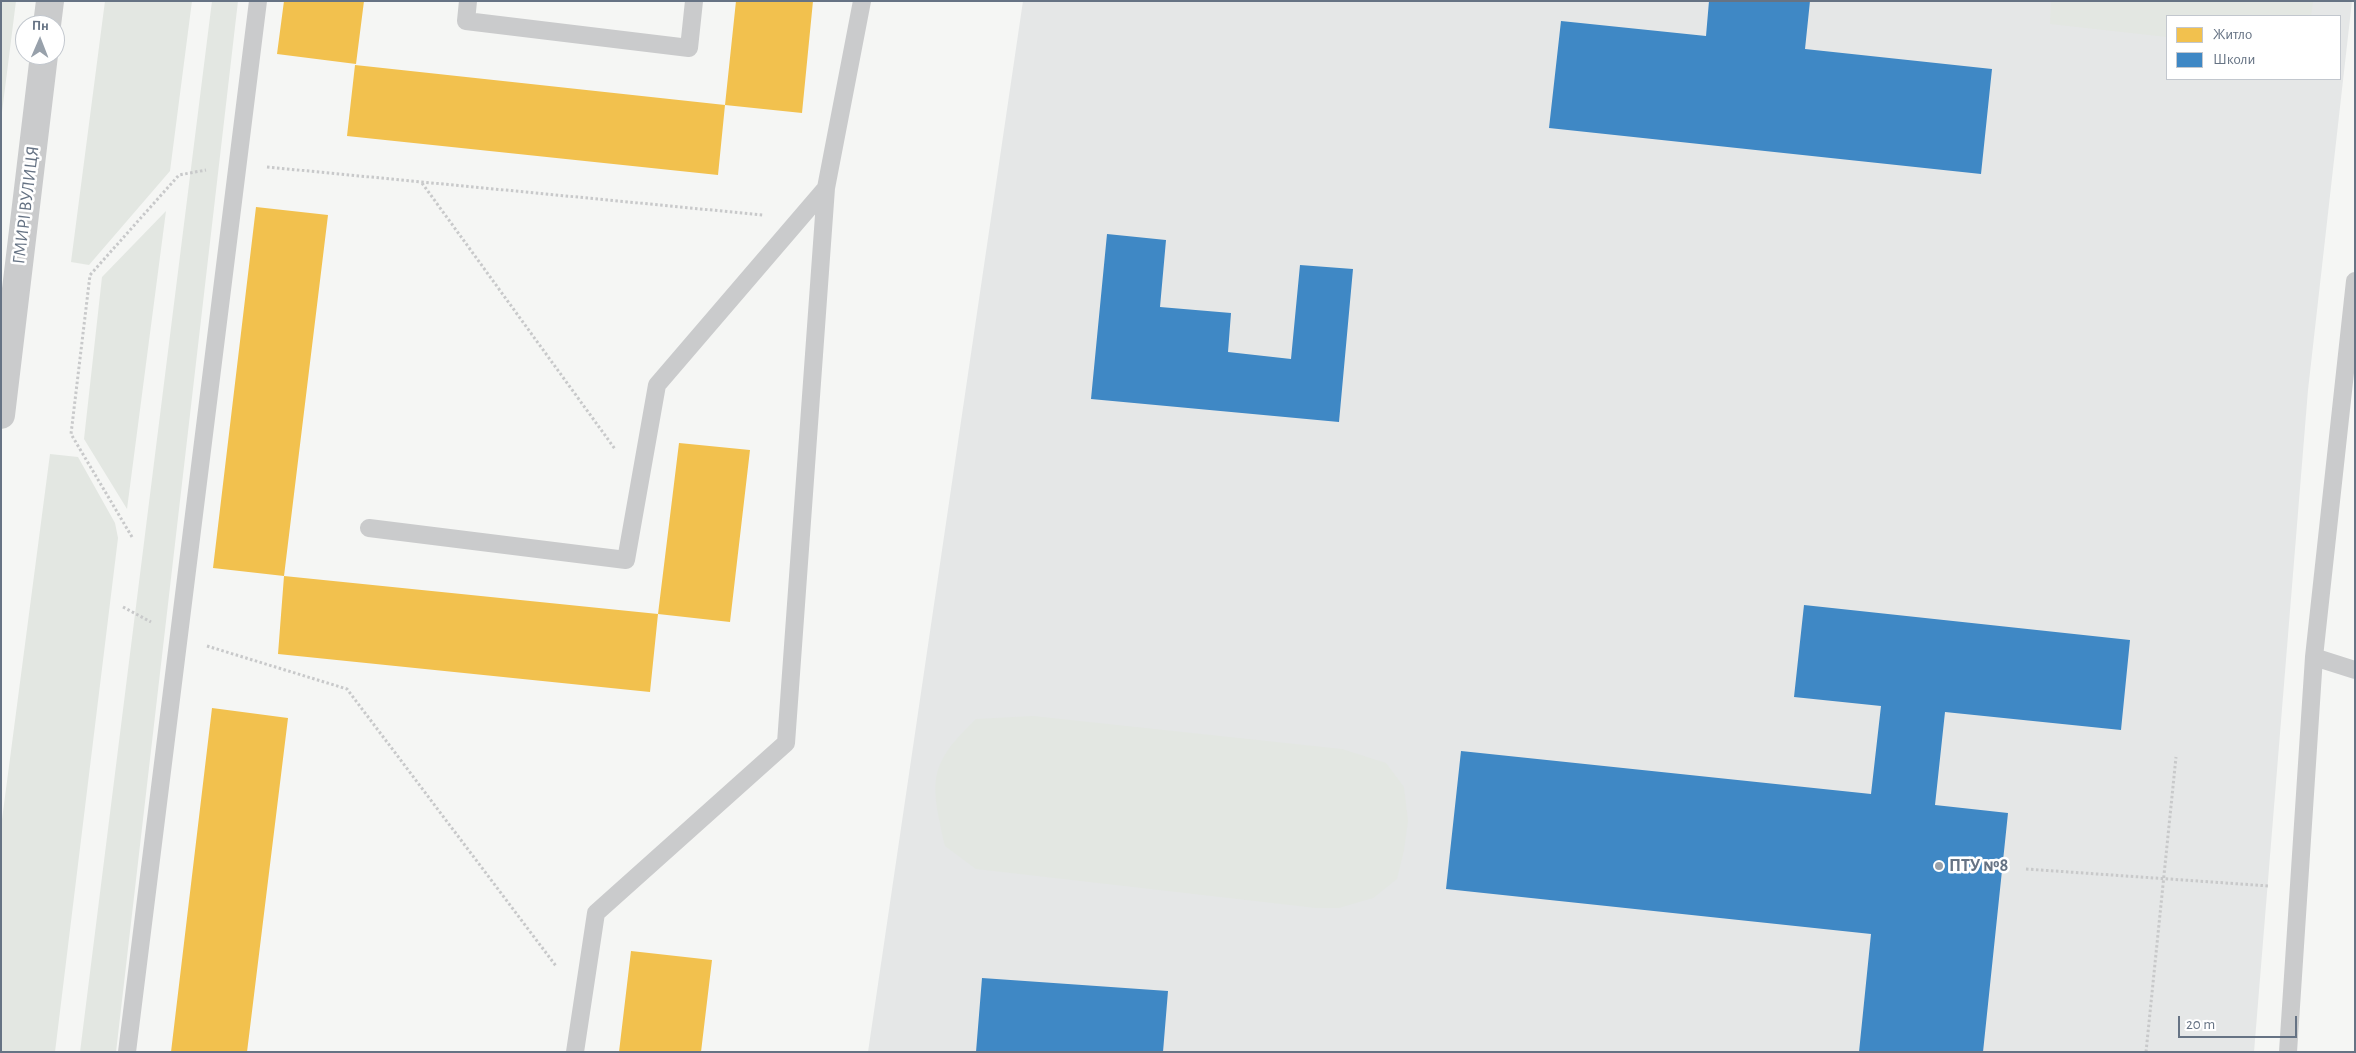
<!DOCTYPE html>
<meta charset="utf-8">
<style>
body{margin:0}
#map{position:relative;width:2356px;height:1053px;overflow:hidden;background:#f5f6f4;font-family:"Alegreya Sans",sans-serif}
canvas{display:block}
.frame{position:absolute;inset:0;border:2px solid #667384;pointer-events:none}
.legend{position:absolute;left:2166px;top:15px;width:175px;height:65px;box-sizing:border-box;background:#fff;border:1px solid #c2c7ce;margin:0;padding:6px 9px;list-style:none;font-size:15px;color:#667384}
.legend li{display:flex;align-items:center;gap:10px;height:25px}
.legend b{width:25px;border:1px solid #c2c7ce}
.north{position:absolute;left:15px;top:15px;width:50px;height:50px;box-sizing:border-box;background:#fff;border:1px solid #c2c7ce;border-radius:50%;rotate:1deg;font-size:14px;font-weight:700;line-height:20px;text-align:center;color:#667384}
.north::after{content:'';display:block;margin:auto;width:18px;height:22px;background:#98a1ab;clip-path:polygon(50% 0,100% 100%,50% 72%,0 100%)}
.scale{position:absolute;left:2178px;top:1016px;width:119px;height:22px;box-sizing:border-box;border:2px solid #667384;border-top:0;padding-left:6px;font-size:15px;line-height:18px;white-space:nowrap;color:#667384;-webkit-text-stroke:4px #fff;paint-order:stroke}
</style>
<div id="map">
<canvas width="2356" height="1053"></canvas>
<div class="frame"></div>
<ul class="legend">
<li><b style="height:14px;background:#f2c14e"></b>Житло</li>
<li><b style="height:14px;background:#3f88c5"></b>Школи</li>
</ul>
<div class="north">Пн</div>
<div class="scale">20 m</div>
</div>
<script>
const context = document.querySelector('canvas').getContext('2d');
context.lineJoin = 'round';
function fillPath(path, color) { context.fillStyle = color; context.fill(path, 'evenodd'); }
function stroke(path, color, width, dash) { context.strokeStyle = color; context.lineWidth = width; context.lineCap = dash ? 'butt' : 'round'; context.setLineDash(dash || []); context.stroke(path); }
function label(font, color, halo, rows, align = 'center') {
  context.font = font + ' "Alegreya Sans",sans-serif'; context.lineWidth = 5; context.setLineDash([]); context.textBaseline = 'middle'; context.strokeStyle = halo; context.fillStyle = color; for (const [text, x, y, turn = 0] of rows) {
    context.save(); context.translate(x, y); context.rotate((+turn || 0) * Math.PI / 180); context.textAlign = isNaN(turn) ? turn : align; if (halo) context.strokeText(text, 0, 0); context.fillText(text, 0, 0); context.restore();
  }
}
fillPath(new Path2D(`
 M1023 1H2352L2308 390 2254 1052H868ZM2167 16H2340V79H2167Z`), '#e5e7e7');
fillPath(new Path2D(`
 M1 1H16L1 120Z
 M105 1H192L170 171 89 265 71 262Z
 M212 1H238L116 1052H80Z
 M2051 1H2313L2311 16H2167V37L2050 24Z
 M166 211 127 509 84 439 102 277Z
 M50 454 78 457 115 523 118 538 55 1052H1V827Z
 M1033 716 1342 749 1386 763 1404 787 1408 821 1404 850 1397 879 1373 898 1339 908H1316L976 869 945 846C931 782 926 767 976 719Z`), '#e3e7e2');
fillPath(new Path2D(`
 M284 1H364L356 64 277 54Z
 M736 1H813L802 113 725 105Z
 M355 65 725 105 718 175 347 136Z
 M256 207 328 215 284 576 213 568Z
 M679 443 750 450 730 622 658 614Z
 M284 576 658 614 650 692 278 654Z
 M212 708 288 718 247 1052H171Z
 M631 951 712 960 701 1052H619Z`), '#f2c14e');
fillPath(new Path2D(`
 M1709 1H1810L1805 49 1992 69 1981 174 1549 128 1561 21 1706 36Z
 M1107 234 1166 240 1160 307 1231 313 1228 352 1291 359 1300 265 1353 269 1339 422 1091 399Z
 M1804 605 2130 640 2121 730 1945 712 1935 805 2008 813 1983 1052H1859L1871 934 1446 889 1461 751 1871 794 1881 706 1794 697Z
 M982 978 1168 991 1163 1052H976Z`), '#3f88c5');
stroke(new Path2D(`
 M267 167 763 215
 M422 183 615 449
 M132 537 71 434 90 275 179 175 206 170
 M123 607 151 622
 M207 646 347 689 556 966
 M2026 869 2269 886
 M2146 1052 2176 757`), '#c8c9ca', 3, [2.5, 2.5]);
stroke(new Path2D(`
 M468 1 466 21 689 48 694 1
 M2355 281 2314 657 2355 670
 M369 528 626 560 657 385 826 188 862 1
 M127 1052 258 1
 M575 1052 596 913 786 743 826 188
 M2288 1052 2314 657`), '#cacbcc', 18);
stroke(new Path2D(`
 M47 25 50 1
 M1 415 44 55`), '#cacbcc', 28);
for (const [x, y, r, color] of [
 [1939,866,5,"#98a1ab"]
]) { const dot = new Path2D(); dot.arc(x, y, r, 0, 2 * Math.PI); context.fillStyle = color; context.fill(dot); stroke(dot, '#fff', 2); }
label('18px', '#667384', '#fff', [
 ["ГМИРІ ВУЛИЦЯ",26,205,-83]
]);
label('bold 18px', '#667384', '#fff', [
 ["ПТУ №8",1949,866]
], 'left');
</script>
